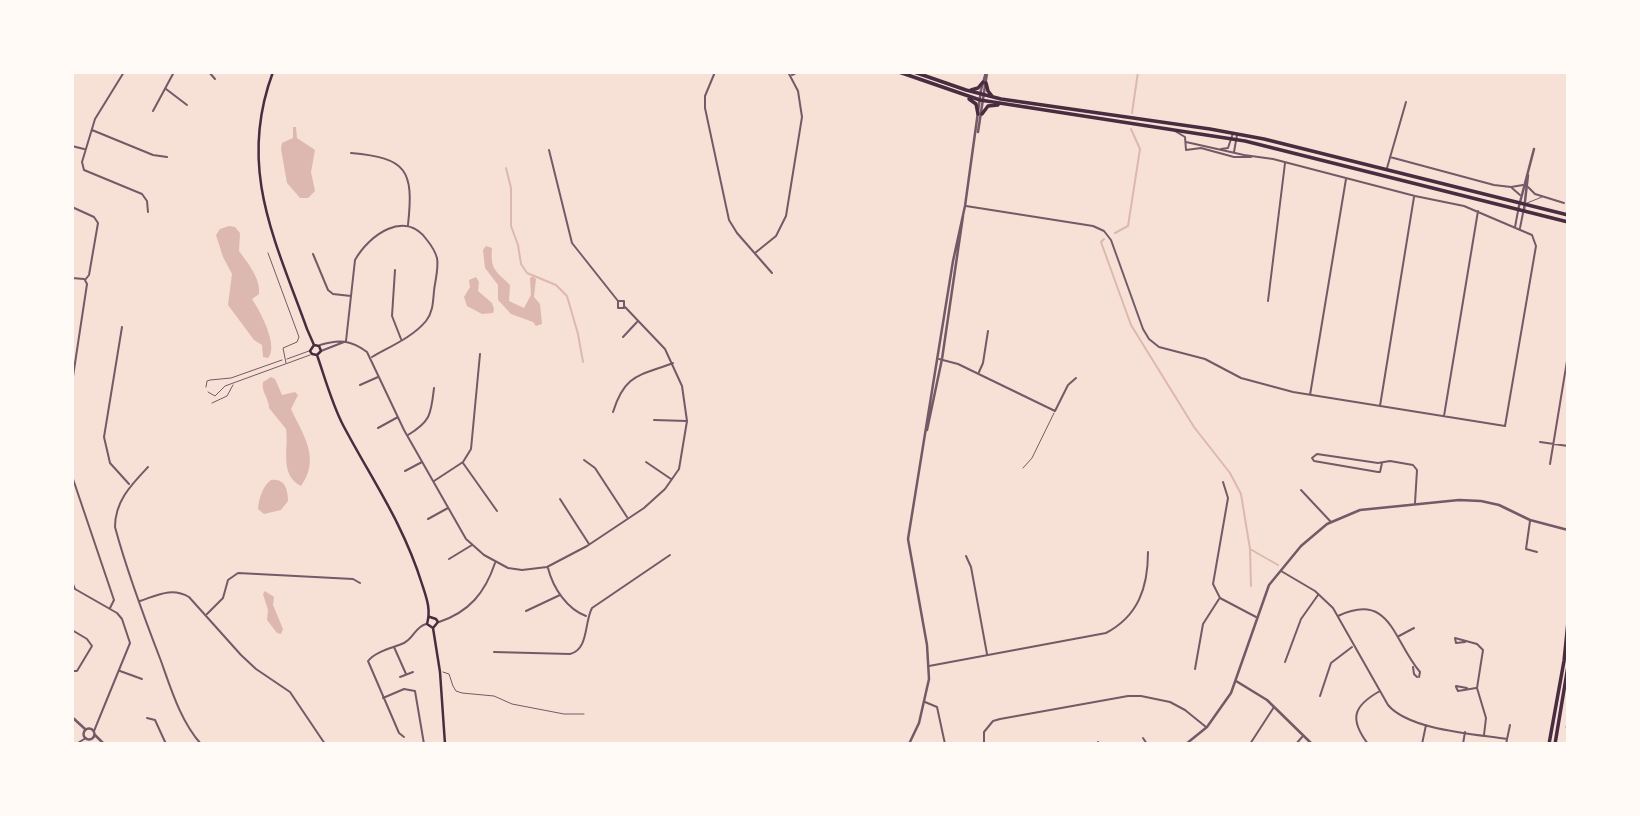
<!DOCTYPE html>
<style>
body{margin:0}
#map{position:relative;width:1640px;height:816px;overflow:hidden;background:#f7e1d7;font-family:Literata,serif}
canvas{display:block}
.frame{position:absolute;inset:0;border:74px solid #fffaf5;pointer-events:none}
</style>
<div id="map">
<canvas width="1640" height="816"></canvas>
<div class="frame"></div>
</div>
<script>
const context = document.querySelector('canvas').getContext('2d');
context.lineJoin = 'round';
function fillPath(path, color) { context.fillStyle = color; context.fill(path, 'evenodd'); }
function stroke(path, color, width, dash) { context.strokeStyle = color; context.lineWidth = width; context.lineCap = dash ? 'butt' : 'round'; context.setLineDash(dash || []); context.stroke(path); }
fillPath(new Path2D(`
 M293 127H296L297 138 315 150 311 172 315 191 308 198H300L287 183 281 149 282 143 293 138Z
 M229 226 235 227 240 233 239 251C248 263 261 279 259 294L252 299C260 311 279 346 268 358L263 357 262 345 254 340 228 305 232 274 223 257 216 235 220 229Z
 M486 246 492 248C490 270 496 271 510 285L509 301 524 308 531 295 530 278 533 276 536 279 534 297 540 304 542 324 536 326 533 322 511 314 498 300V285L485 268 483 250Z
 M476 277 479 282 478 291 492 303 494 309 493 313 482 314 467 306 464 297 470 287 469 280Z
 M271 377 275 379 282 395 295 392 298 395 291 409C303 435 321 458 301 486 279 475 289 448 286 429L269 408C269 398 261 392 263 382Z
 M271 480C285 478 288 490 288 501L281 510 264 514 258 509C259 499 262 487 271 480Z
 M265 591 274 597 273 605 283 629 281 634 277 633 267 620 268 610 263 594Z`), '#dcb8b0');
stroke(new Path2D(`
 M1132 113 1138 72
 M506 168 511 188V226L518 245 521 264 527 273 556 285 567 296 578 334 583 362
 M1115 233 1128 226 1140 149 1131 129
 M1104 239 1101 242 1131 325 1194 427 1230 473 1241 494 1250 549 1278 565
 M1250 549 1251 586
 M1566 727 1568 728`), '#dcb8b0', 2);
stroke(new Path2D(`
 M1527 203 1542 197
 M268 253 299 337 297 342 283 348 286 363
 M287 359 309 351
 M206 387 207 381 210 380 231 378 282 360
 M208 392 215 396 225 386 310 355
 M212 403 227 396 233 385
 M1023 468 1032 458 1054 413
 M443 672 449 674 453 686 456 691 462 693 494 696 512 704 564 714H584`), '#755966', 1);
stroke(new Path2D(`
 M124 72 95 119 82 162 84 170 142 194 147 201 148 212
 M209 72 215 79
 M715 72 705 96V108L729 220 737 233 772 273
 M792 75 798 72
 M166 89 187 105
 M153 111 174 72
 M92 130 153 155 167 157
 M1175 131 1185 137 1186 150 1201 148 1234 157H1251
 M72 146 84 149
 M1221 149 1228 148 1233 133
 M549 150 572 243 618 301V308H624V301H618
 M1234 152 1237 135
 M351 153C407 158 414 170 408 225
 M1390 157 1494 185 1511 187 1523 185
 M1387 168 1406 102
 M1528 187 1535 194 1564 203
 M1512 188 1520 195
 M966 206 1093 226 1104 231 1111 240 1143 329 1149 339 1159 347 1205 359 1241 378 1293 392 1505 426 1536 246 1532 235 1464 206 1415 196 1273 159 1244 155 1186 142
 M72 207 94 217 98 223 89 275 85 280 87 284 72 383
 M1515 227 1518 211
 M1520 228 1523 213
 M755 253 776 236 786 216 802 117 798 91 788 72
 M313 254 328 290 333 294 351 296
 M395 270 392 316 401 339
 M72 278 84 279
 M1268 301 1285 163
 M122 327 104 437 110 463 129 484
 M623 337 637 322
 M346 341 355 260C369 235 405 209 427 240 431 245 435 251 437 258 439 268 435 281 434 291 433 302 433 312 426 321 413 337 389 347 372 357
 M320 345C339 339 351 340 367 352L404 430 466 539 484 555 508 568 522 570 547 567 587 546 644 508 665 489 679 469 687 421 682 386 665 349 625 307
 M321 351 344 342
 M939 359 958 364 1055 411 1068 385 1076 378
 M979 372 983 363 988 331
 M360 385 378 377
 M1310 395 1346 179
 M1380 406 1414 197
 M613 412C625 374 639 376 673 363
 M1444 416 1478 211
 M654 420 687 421
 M378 428 398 417
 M408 435C431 421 431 414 434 388
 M1540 442 1568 446
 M584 460 595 468 627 517
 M646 462 671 479
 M463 463 497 511
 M1382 463 1380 472H1378L1314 461 1312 458 1317 454 1378 463 1390 461 1413 465 1417 470 1415 503
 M1550 464 1568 355
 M148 467C131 485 115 501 115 527 127 572 144 617 161 661 171 689 181 722 201 744
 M405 471 422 462
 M72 476 114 600 110 608
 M434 481 463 462 471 449 480 354
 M1223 482 1228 498 1213 584 1220 598 1256 617
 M1301 490 1331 522
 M560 499 589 544
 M428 519 448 508
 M1530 521 1526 549 1537 552
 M966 556 971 567 987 654
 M449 559 472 545
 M548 568C553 588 567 609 586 616
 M1281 571 1315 591 1333 608 1388 705C1409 730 1474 734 1507 739
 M72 582 75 589 117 613 122 619 130 643 94 731
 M140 601C158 595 172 587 189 597L241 655 256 669 290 692 325 744
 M526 611 560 595
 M207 614 223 598 228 580 238 573 353 579 360 583
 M1338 616C1391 591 1393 641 1420 672L1419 677
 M439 622C469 612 485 593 495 563
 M72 630 87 639 92 646 77 671H72
 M1399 636 1414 628
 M1455 638 1477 644 1483 650 1477 688 1486 718 1484 735
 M1455 638 1456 643 1465 642
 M394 647 406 674
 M494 652 570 654C589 649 584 623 592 608L670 555
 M1285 662 1301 619 1318 595
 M929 666 1106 633C1138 616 1148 588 1148 552
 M1413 667 1414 674 1417 677
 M1195 669 1203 624 1219 599
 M120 671 142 679
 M400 677 413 672
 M1456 686 1467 688
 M1456 687 1458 691 1476 688
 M1320 696 1331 663 1352 647
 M383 698 404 689 415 691 424 744
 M925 702 937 707 945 744
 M147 718 155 720 166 744
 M404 737 399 733 368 661C376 651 393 648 404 643 414 638 415 627 426 624
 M1143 738 1147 744
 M1098 742 1100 744
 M76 744 86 738
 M984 744V732L993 721 1000 719 1128 696H1141L1170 702 1185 710 1206 727
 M1250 744 1274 707
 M1296 744 1302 737
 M1368 744C1349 719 1353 706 1380 691
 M1422 744 1426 725
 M1463 744 1465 732
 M1506 744 1510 725`), '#755966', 2);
stroke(new Path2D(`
 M978 132 987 73
 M1518 210 1534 149
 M1524 210 1528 175
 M927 430 942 359 963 216
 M1236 681 1267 700 1312 744
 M72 717 85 729
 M83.5 734a5.5 5.5 0 1 1 11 0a5.5 5.5 0 1 1-11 0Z
 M95 735 104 744
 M909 744 919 723 929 679 927 645 908 539 953 261 965 206 981 90 986 72
 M1186 744 1207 727 1231 693 1269 585 1301 546 1327 524 1360 510 1459 500 1481 501 1499 505 1530 520 1568 530`), '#755966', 2.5);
stroke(new Path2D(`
 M273 72C237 168 275 240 307 329L314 345 319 346 321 351 317 355C325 378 332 404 343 425 372 480 403 523 422 584 427 599 431 610 427 624L433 628
 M314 345 310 351 312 354 317 355
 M430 617 436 619 438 622 433 628
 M433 628 440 672 445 744`), '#4a2c40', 2.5);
stroke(new Path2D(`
 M1549 744 1564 661 1568 622
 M1555 744 1568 666`), '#4a2c40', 3.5);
stroke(new Path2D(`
 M899 72 980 100 1245 141 1568 222
 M914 72 966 90 1001 99 1210 129 1264 139 1568 215
 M986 83 988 91 992 96
 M971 90 978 88 983 82
 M969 99 976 104 978 114
 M982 114 988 106 998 105`), '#4a2c40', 3.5);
</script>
